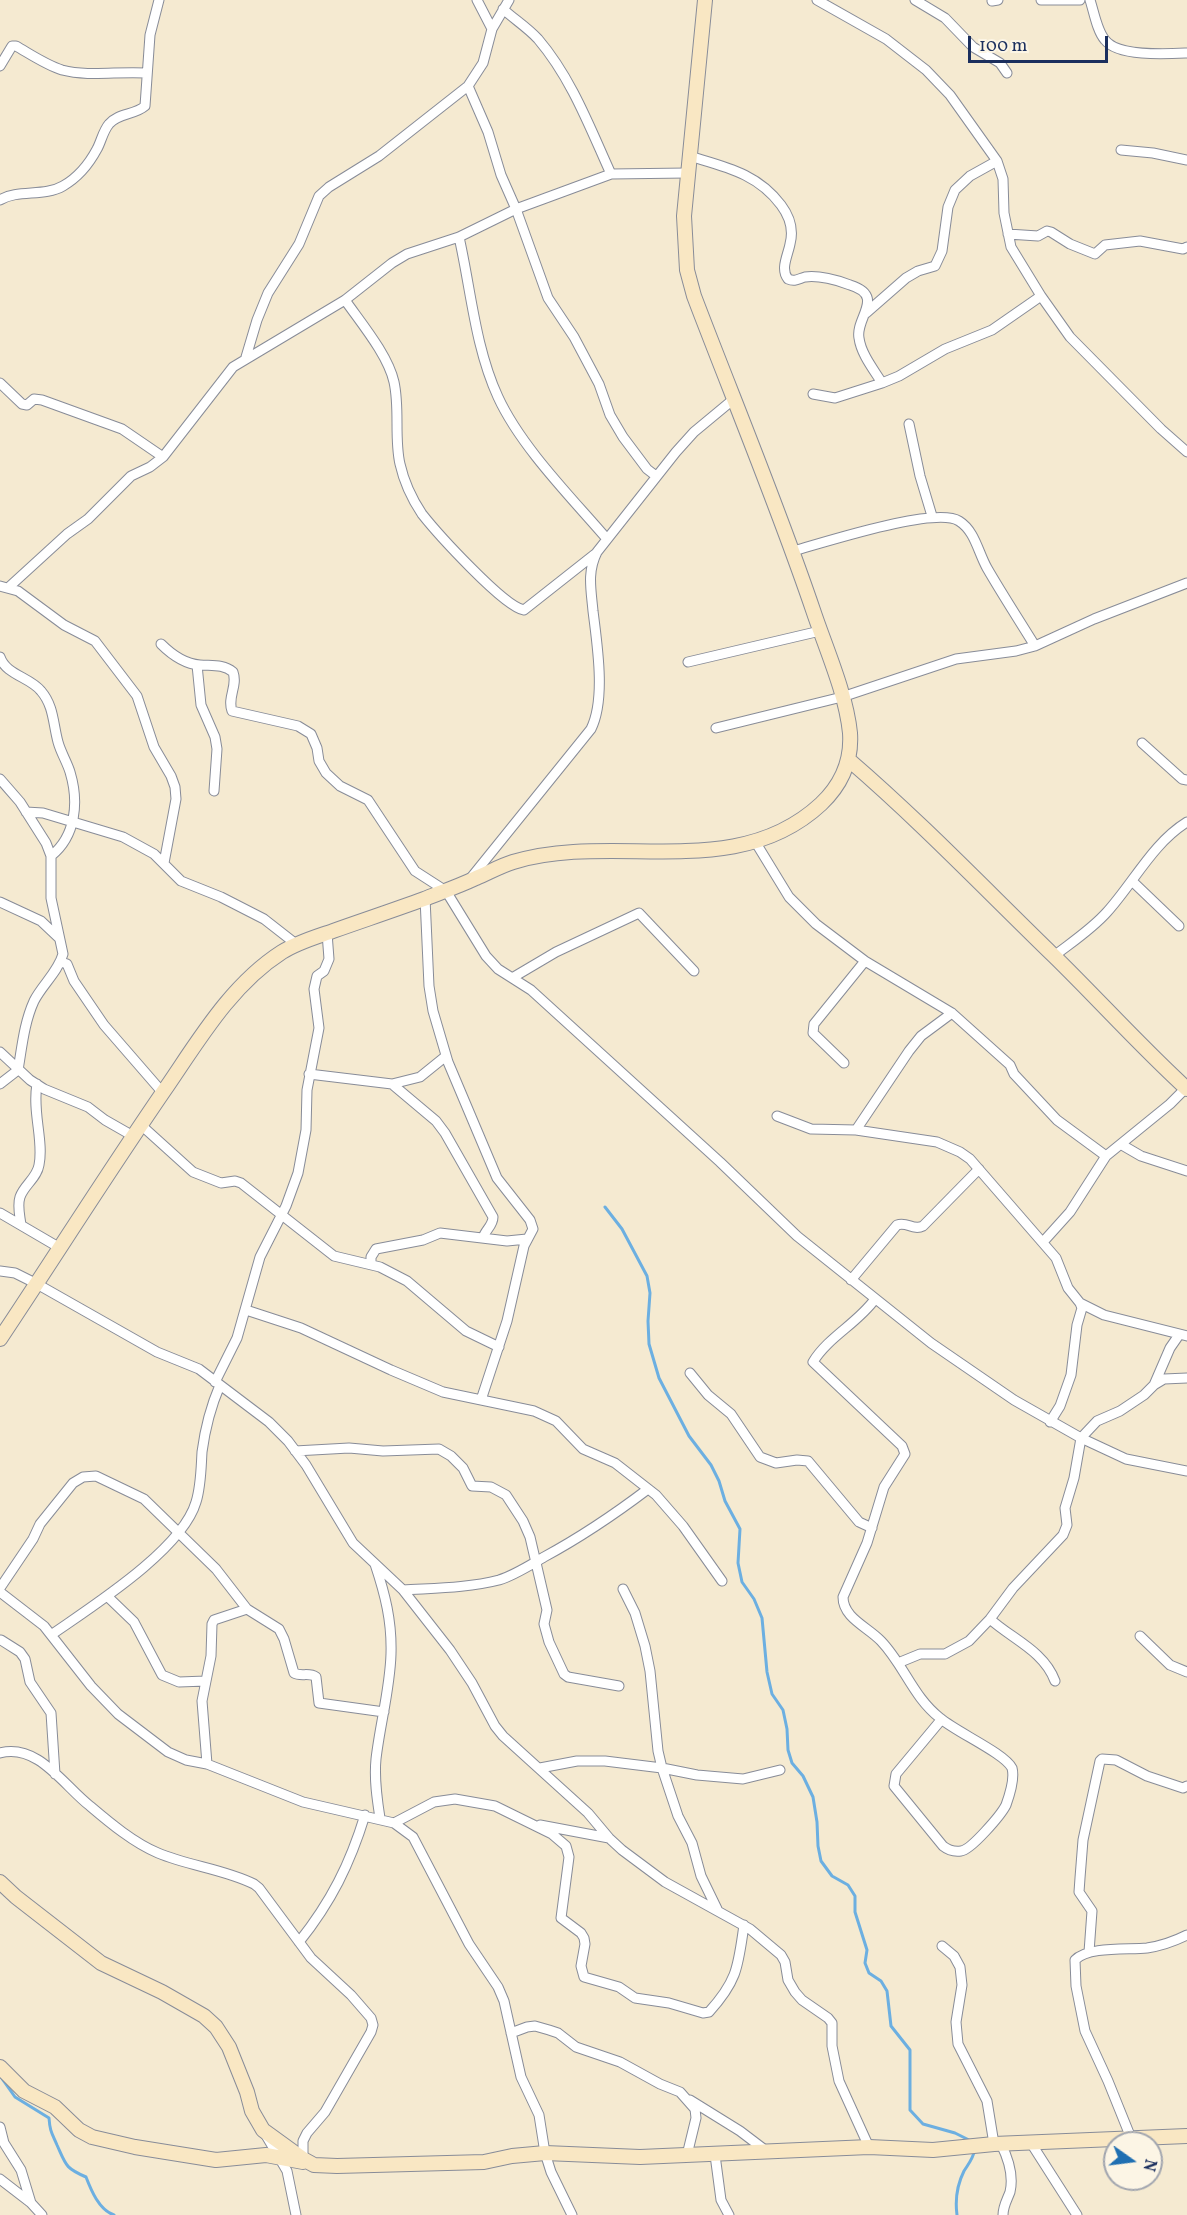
<!DOCTYPE html>
<style>
body{margin:0}
#map{position:relative;width:1187px;height:2215px;overflow:hidden;background:#f5ead1;font-family:Vollkorn,serif}
canvas{display:block}
.north{position:absolute;left:1103px;top:2131px;width:60px;height:60px;box-sizing:border-box;background:#fcf5e5;border:2px solid #a2a6af;border-radius:50%;rotate:104deg;font-size:16px;font-weight:700;line-height:24px;text-align:center;color:#1b2f5e}
.north::after{content:'';display:block;margin:auto;width:21px;height:27px;background:#1f6fb2;clip-path:polygon(50% 0,100% 100%,50% 72%,0 100%)}
.scale{position:absolute;left:968px;top:36px;width:140px;height:27px;box-sizing:border-box;border:3px solid #1b2f5e;border-top:0;padding-left:8px;font-size:18px;line-height:21px;white-space:nowrap;color:#1b2f5e;-webkit-text-stroke:4px #fcf5e5;paint-order:stroke}
</style>
<div id="map">
<canvas width="1187" height="2215"></canvas>
<div class="north">N</div>
<div class="scale">100 m</div>
</div>
<script>
const context = document.querySelector('canvas').getContext('2d');
context.lineJoin = 'round';
function stroke(path, color, width, dash) { context.strokeStyle = color; context.lineWidth = width; context.lineCap = dash ? 'butt' : 'round'; context.setLineDash(dash || []); context.stroke(path); }
stroke(new Path2D(`
 M605 1207 622 1229 647 1276 650 1293 648 1321 649 1344 659 1378 689 1436 711 1465 719 1481 725 1501 740 1529 738 1563 742 1582 754 1599 762 1618 767 1672 772 1694 783 1710 787 1729 788 1750 792 1763 803 1776 813 1797 817 1822 818 1846 821 1861 832 1876 848 1885 855 1896V1912L867 1950 865 1963 869 1973 881 1981 887 1991 891 2026 910 2050V2110L923 2124 955 2133 971 2141
 M1 2077 15 2097 49 2118C50 2132 52 2133 57 2145 66 2165 65 2168 86 2177 91 2190 99 2210 114 2215
 M957 2215C955 2200 957 2185 964 2171 969 2163 973 2159 975 2149`), '#6cafe1', 3);
const street = new Path2D(`
 M477 0 492 29
 M817 0 886 39 926 70 950 95 997 161 1003 179 1004 213 1011 247 1041 296 1070 337 1161 429 1187 452
 M915 0 945 18 973 47 1000 63 1007 73
 M1041 0H1080
 M1090 0C1094 12 1097 31 1105 40 1118 57 1167 54 1187 53
 M992 1 998 0
 M503 9C514 19 528 28 538 39 572 79 590 128 611 174
 M0 66 12 46H16C30 54 46 65 62 70 89 77 118 71 146 73
 M468 86 488 132 501 175 516 209 548 298 574 337 599 384 610 415 623 437 647 469 656 476
 M1121 150 1153 153 1187 160
 M689 156C725 167 757 173 781 205 790 217 794 229 790 244 788 255 780 269 788 279 795 282 798 279 805 277 818 275 838 280 850 285 886 296 855 318 859 338 861 354 874 370 882 383
 M0 200C18 189 44 197 63 186 77 178 89 164 97 149 101 142 103 131 109 124 118 113 135 115 145 106L150 35 159 0
 M1008 234 1038 236 1047 231 1051 232 1070 244 1095 254 1105 245 1140 241 1183 249 1187 247
 M459 237C471 290 475 347 498 397 521 447 571 497 607 539
 M345 300C361 323 388 355 394 382 400 409 394 438 400 464 404 482 412 499 422 514 437 533 504 607 524 610L595 554
 M866 313 906 278 918 271 935 266 942 251 948 207 955 190 970 176 997 161
 M246 357 257 320 268 293 299 244 319 196 329 187 379 156 468 86 483 63 492 29 509 0
 M0 383 22 404 27 405 34 399 42 400 122 429 163 457
 M813 394 835 398 882 383 899 376 945 349 992 330 1041 296
 M909 424 920 476 932 516
 M793 551C823 543 935 506 959 521 975 531 978 552 987 568 1002 594 1019 620 1035 646
 M0 586 18 591 64 625 95 641 137 696 154 747 171 776 175 787 176 799 164 863
 M9 587 67 534 88 519 131 476 150 467 163 457 233 367 345 300 392 263 407 254 459 237 516 209 611 174 687 173
 M161 644C172 655 184 664 200 665 212 666 223 664 233 672 238 686 227 697 232 711L298 726 311 734 317 748 319 761 326 773 340 786 368 800 415 871 446 891 486 956 498 969 531 990 720 1162 797 1236 931 1343 1014 1400 1081 1438 1126 1459 1187 1471
 M0 657C6 675 30 677 41 691 54 706 53 724 58 742 61 753 67 762 70 772 79 802 76 836 51 856
 M688 662 820 631
 M197 665 201 705 215 737 217 749 214 791
 M716 728 842 697 956 659 1016 651 1035 646 1094 619 1187 583
 M1142 743 1182 779 1187 780
 M0 779 20 802 46 843 51 856V898L63 954C58 972 42 985 34 1001 24 1023 22 1047 18 1070L0 1084
 M26 812 43 813 123 837 154 854 181 881 221 897 264 919 296 944
 M756 843 789 897 816 924 865 961 952 1013 1010 1065 1014 1074 1057 1120 1106 1156
 M470 879 591 729C606 699 597 644 593 611 591 589 587 572 597 552L676 452 694 432 735 398
 M1132 881 1179 926
 M425 898 429 986 433 1011 448 1062 497 1178 530 1220 533 1229 524 1246 507 1321 481 1400
 M0 902 41 921 59 938
 M1054 956C1072 942 1092 929 1107 912 1134 882 1153 843 1187 822
 M61 962 67 964 74 981 104 1025 163 1093
 M512 978 556 952 639 913 694 971
 M0 1052 30 1080 44 1089 88 1107 105 1120 133 1136
 M844 1063 813 1033 814 1024 865 961
 M309 1074 392 1084 420 1077 446 1056
 M392 1084 436 1121 445 1133 493 1217C493 1226 485 1230 483 1238
 M777 1116 811 1129 856 1130 937 1142 960 1152 970 1159 1056 1258 1068 1288 1080 1303 1082 1308 1077 1325 1071 1375 1060 1406 1050 1422
 M141 1125 193 1172 221 1183 235 1181 241 1183 334 1256 380 1267 407 1281 466 1331 499 1347
 M856 1130 909 1051 921 1036 952 1013
 M1122 1145 1141 1156 1187 1171
 M0 1213 60 1248
 M21 1225C20 1216 17 1206 20 1197 24 1185 37 1178 39 1165 44 1141 32 1112 37 1084
 M1043 1242 1070 1212 1106 1156 1170 1104 1186 1088
 M371 1264V1257L376 1249 423 1240 440 1233 507 1241 527 1239
 M0 1271 15 1273 37 1284 157 1352 199 1369 269 1422 288 1441 306 1465 353 1543 403 1590 450 1650 472 1683 495 1726 503 1736 588 1813 609 1838 622 1850 665 1882 750 1929 781 1955 785 1962 788 1980 795 1992 802 2000 828 2018 832 2023V2046L839 2081 869 2147
 M851 1280 897 1225C907 1221 913 1231 923 1226L979 1169
 M875 1299C858 1323 828 1337 813 1362L902 1446 905 1454 884 1487 867 1543 843 1597C843 1618 868 1627 881 1641 904 1665 913 1697 940 1718 956 1732 1004 1753 1012 1768 1015 1779 1010 1794 1006 1805 1001 1815 971 1850 961 1851 954 1852 948 1850 943 1846L894 1786 896 1774 941 1720
 M1080 1303 1104 1315 1187 1336
 M246 1310 301 1328 391 1370 443 1392 534 1411 556 1421 583 1449 615 1463 656 1495 683 1526 722 1581
 M690 1373 708 1395 731 1414 760 1457 776 1463 797 1460 808 1461 859 1522 872 1528
 M215 1382 237 1338 260 1257 286 1206 298 1173 306 1130 307 1090 319 1028 314 989 317 976 324 971 329 959 327 933
 M1154 1385 1164 1379 1187 1378
 M295 1451 349 1448 383 1451 439 1449 451 1456 463 1468 472 1486 491 1487 506 1495 523 1521 530 1537 547 1610 544 1624 549 1642 564 1674 568 1677 619 1686
 M375 1564C385 1594 392 1621 391 1654 390 1689 380 1724 376 1759 374 1779 377 1799 380 1818
 M0 1588 33 1539 40 1524 73 1483 83 1477 96 1476 144 1499 216 1569 247 1609 279 1629 284 1639 294 1673C301 1677 309 1672 316 1677L319 1703 384 1712
 M623 1589 635 1613 645 1646 650 1671 658 1751 662 1768 678 1816 692 1843 701 1876 717 1909
 M403 1590C435 1588 468 1588 499 1580 515 1575 530 1565 544 1557 581 1537 615 1514 648 1489
 M0 1592 44 1626 91 1686 118 1714 168 1752 186 1760 207 1764 303 1802 394 1823 413 1837 469 1944 498 1987 504 2001 521 2077 539 2115 545 2153 551 2172 572 2215
 M107 1596 134 1622 162 1675 179 1682 206 1681
 M990 1619C1012 1639 1044 1651 1055 1681
 M51 1635C91 1607 182 1550 196 1502 201 1486 201 1469 202 1452 205 1429 211 1406 220 1385
 M1140 1636 1170 1665 1187 1672
 M1 1640 20 1652 25 1659 30 1682 51 1713 55 1774
 M898 1663 920 1654H945L969 1641 990 1619 1013 1588 1063 1535 1067 1525 1065 1508 1074 1478 1081 1438 1097 1421 1120 1411 1144 1395 1154 1385 1170 1348 1179 1335
 M0 1753C38 1743 64 1786 90 1806 110 1823 134 1843 158 1853 189 1866 224 1869 254 1884L259 1888 311 1958 351 1995 371 2018 373 2025 371 2032 325 2112 307 2133 303 2141V2159
 M207 1764 202 1701 211 1656 212 1624 214 1620 247 1609
 M540 1768 577 1761H605L662 1768 697 1775 743 1779 780 1770
 M394 1823 434 1802 455 1799 495 1806 552 1834 566 1846 569 1857 561 1918 581 1933 584 1938 585 1944 581 1966 584 1977 619 1987 635 1998 669 2003 703 2013 709 2012C738 1980 738 1966 744 1925
 M540 1825 609 1838
 M299 1942C331 1902 350 1864 365 1815
 M942 1946 954 1956 960 1967 962 1985 956 2022 958 2044 987 2101 994 2144
 M1089 1952 1092 1911 1079 1892 1080 1878 1083 1840 1100 1761 1102 1759 1116 1760 1147 1776 1183 1788 1187 1786
 M511 2033 527 2027 535 2026 549 2030 558 2033 576 2047 620 2062 660 2084 680 2092 695 2109 696 2118 687 2155
 M690 2100 740 2131 765 2150
 M0 2127 4 2143 21 2170 31 2203
 M264 2132 287 2171 296 2215
 M1131 2138 1108 2081 1085 2031 1076 1986 1075 1960C1088 1946 1128 1950 1147 1948 1161 1946 1175 1941 1187 1935
 M1031 2143 1077 2215
 M1001 2144C1008 2158 1014 2175 1010 2192 1007 2200 1003 2206 1003 2215
 M715 2155 721 2200 729 2215
 M0 2179 31 2203 42 2215`);
const secondary = new Path2D(`
 M849 760C921 822 986 890 1054 956 1099 1000 1140 1046 1187 1089
 M0 1339C56 1255 110 1169 168 1085 200 1038 232 984 282 952 298 942 316 937 333 931 364 920 394 910 424 899 442 892 459 886 476 878 488 873 500 866 513 862 614 831 735 884 821 804 841 785 852 762 850 733 846 693 826 649 813 610 777 504 734 401 694 296L687 270 684 216 705 0
 M0 1882 16 1897 101 1963 162 1992 204 2016 216 2027 229 2047 247 2092 252 2111 263 2130 303 2159 314 2165 337 2166 484 2162 512 2156 545 2153 640 2157 869 2147 933 2150 994 2144 1187 2136
 M0 2067 24 2091 55 2107 79 2130 92 2137 135 2147 216 2160 266 2155 303 2162`);
stroke(street, '#888c98', 11);
stroke(secondary, '#888c98', 16);
stroke(street, '#fff', 9);
stroke(secondary, '#f9e7c3', 14);
</script>
